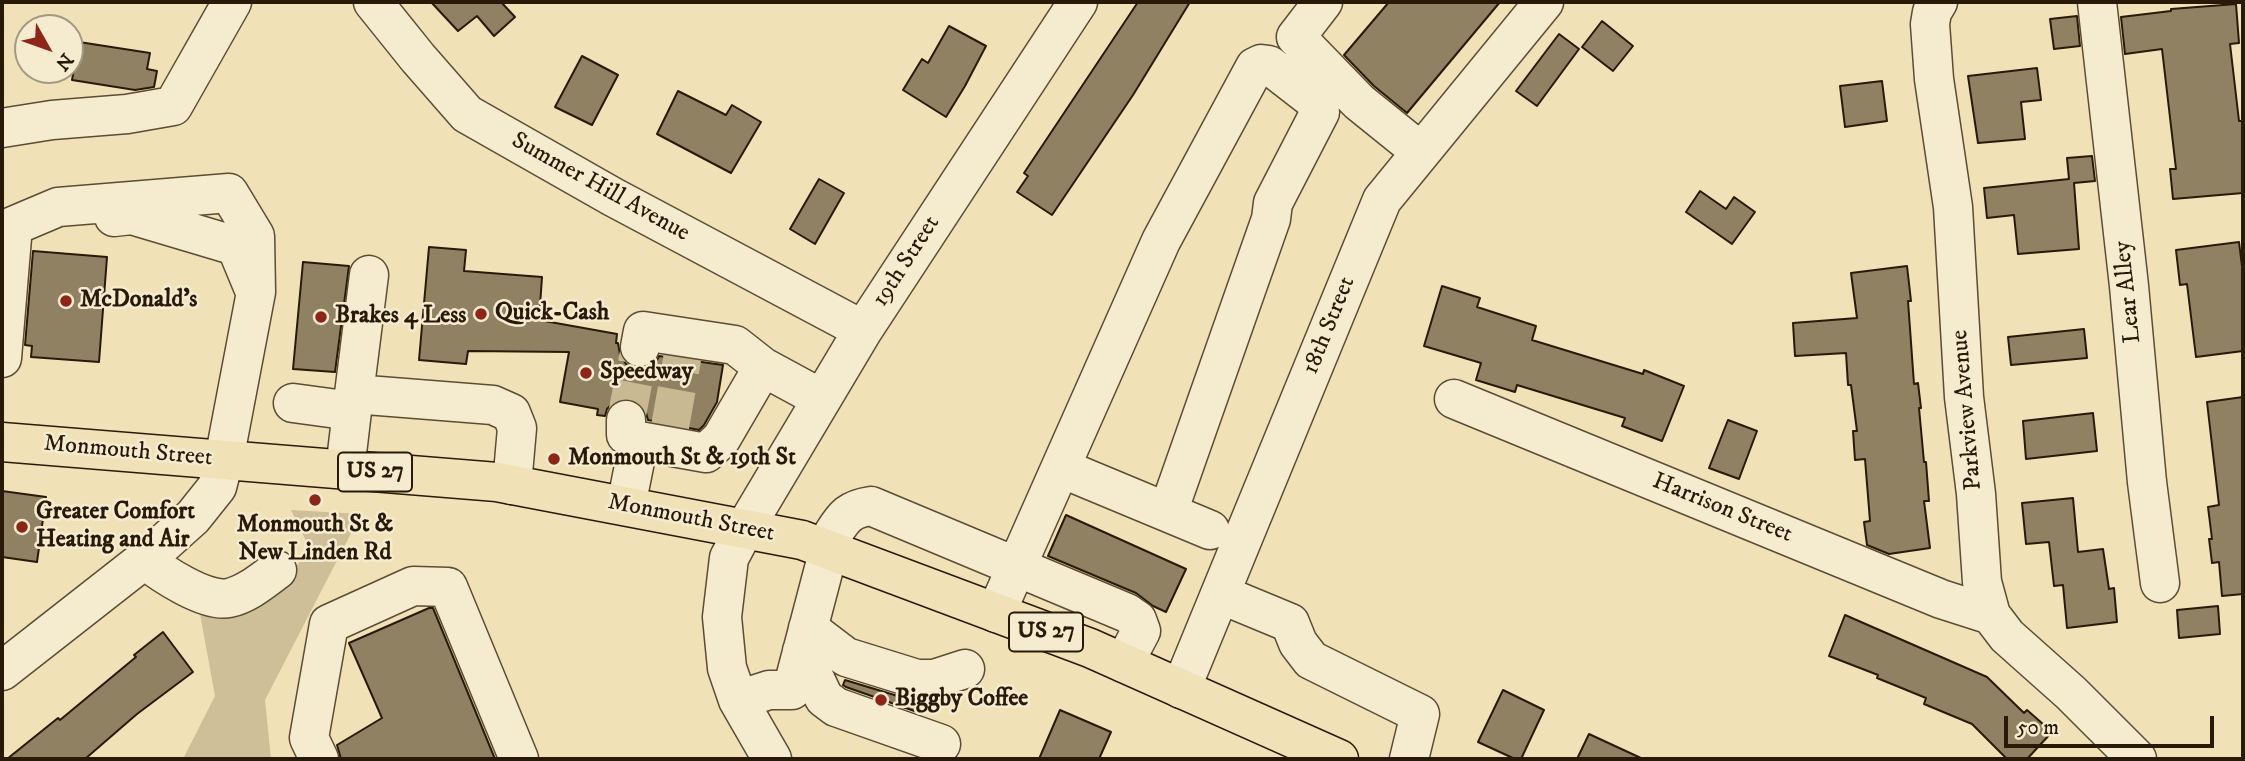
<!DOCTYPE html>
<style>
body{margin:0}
#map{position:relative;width:2245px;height:761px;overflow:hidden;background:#f0e1b6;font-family:"IM FELL DW Pica",serif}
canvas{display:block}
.frame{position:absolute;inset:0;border:4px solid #291a08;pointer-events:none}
.north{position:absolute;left:14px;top:14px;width:70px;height:70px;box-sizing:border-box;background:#f5ecd0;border:2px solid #a39880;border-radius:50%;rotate:130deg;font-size:19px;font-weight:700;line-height:28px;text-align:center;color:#291a08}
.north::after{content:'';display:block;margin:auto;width:24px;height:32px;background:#8f2418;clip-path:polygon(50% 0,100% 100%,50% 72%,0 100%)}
.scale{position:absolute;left:2004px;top:716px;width:210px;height:32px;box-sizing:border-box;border:4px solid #291a08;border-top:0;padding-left:9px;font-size:21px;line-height:24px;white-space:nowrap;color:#291a08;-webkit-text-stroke:5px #f5ecd0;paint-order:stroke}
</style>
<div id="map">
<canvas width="2245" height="761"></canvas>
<div class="frame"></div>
<div class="north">N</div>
<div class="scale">50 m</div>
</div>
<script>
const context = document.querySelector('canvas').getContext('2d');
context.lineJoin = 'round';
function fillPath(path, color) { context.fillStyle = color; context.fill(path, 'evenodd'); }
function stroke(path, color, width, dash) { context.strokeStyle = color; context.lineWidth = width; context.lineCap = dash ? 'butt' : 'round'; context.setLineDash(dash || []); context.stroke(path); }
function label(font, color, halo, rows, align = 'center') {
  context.font = font + ' "IM FELL DW Pica",serif'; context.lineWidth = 5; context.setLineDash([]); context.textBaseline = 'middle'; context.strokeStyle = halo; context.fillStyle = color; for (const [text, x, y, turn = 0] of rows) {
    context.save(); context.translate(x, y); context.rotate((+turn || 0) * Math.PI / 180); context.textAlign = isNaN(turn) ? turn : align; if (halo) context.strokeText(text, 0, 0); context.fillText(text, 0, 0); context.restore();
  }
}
fillPath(new Path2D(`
 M291 510 361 514 265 700 271 759H183L215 696 200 614 226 616 272 596 310 549Z`), '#cebf98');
const building = new Path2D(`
 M431 2H501L515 17 494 36 477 16 458 31Z
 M1138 2H1190L1133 95 1052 215 1017 192 1028 176 1024 173Z
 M1389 2H1500L1407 113 1374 86 1344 55Z
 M2236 4 2239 43 2230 44 2239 121H2243V193L2173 199 2170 169H2176L2162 49 2125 54 2121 17 2171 11V9Z
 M2077 16 2080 46 2054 49 2050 19Z
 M1602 21 1633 46 1613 71 1582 47Z
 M949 26 986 46 965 86 946 117 903 90 922 59 928 63Z
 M1559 34 1579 49 1537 106 1516 91Z
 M79 42 150 53 147 69 157 71 154 87 135 90 72 80Z
 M582 56 618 75 592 125 555 107Z
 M2037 68 2041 100 2021 102 2025 139 1978 143 1968 76Z
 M1882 81 1887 121 1845 127 1840 86Z
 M678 91 726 115 732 105 761 122 731 173 657 134Z
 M2092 156 2095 181 2074 183 2079 249 2018 254 2014 215 1987 218 1984 188 2069 179 2067 158Z
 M819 179 844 193 815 244 790 229Z
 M1700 191 1726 209 1734 197 1755 212 1732 244 1686 212Z
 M2239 242 2243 274V351L2196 357 2187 284 2180 285 2176 250Z
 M429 247 466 250 464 271 542 277 539 320 617 334 616 343H618L620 355 626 364 635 368 648 367 656 362 659 356 723 365 717 402 704 425 699 430 648 420 645 409 636 401 627 398 615 401 607 409 605 416 597 415 598 409 560 402 569 352 468 351 466 364 419 360Z
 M33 251 107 257 99 362 31 357 32 346 25 345Z
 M303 262 349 266 335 372 293 369Z
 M1907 266 1911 301H1908L1914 384 1918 383 1921 408H1919L1924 462H1926L1929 501H1924L1930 548 1889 554 1867 545 1864 522 1870 521 1865 459 1855 460 1853 431H1857L1851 385H1848L1846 353 1795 356 1793 323 1857 318 1851 273Z
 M1442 286 1480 298 1477 307 1536 326 1532 340 1643 374 1644 370 1684 386 1662 441 1622 426 1625 418 1517 385 1515 392 1476 380 1481 363 1424 346Z
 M2084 329 2087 358 2011 365 2008 337Z
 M2243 397V594L2222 596 2219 562 2212 563 2209 539H2212L2208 507 2219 505 2207 402Z
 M2093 413 2097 451 2026 459 2023 421Z
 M1728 420 1757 431 1739 479 1709 468Z
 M2 491 46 497 37 562 2 557Z
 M2073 498 2078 552 2103 549 2109 589 2114 588 2117 622 2067 628 2063 585 2054 586 2049 542 2026 544 2022 503Z
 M1066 515 1186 569 1166 612 1153 606 1136 593 1048 556Z
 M2218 606 2220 634 2179 638 2177 610Z
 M429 608H433L495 759H341L337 745 382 718 349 643Z
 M1845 615 1987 677 2024 713 2027 710 2052 732 2027 759H2007L1972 724 1924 704 1926 698 1877 678 1878 675 1829 656Z
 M163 632 193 672 137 714 85 759H7L58 718 60 720 136 657 134 655Z
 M845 680 911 700 924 703 920 713 846 687 843 685Z
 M1503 690 1544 710 1521 759H1515L1478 742Z
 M1060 710 1111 732 1099 759H1039Z
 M1589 734 1643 759H1577Z`);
fillPath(building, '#908162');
stroke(building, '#291a08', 2);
stroke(new Path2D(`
 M626 420 640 347
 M670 427 683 354`), '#c8b993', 38, [38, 19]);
const minor = new Path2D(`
 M373 2 418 58 467 114 613 197 863 330
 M1323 2 1296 37 1359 102 1421 152
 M1938 2 1932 12 1930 24 1934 79 1953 207 1964 397 1976 494 1982 582 1991 615 2007 636 2071 693 2137 759
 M2097 2 2129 286 2147 482 2160 583
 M2 128 52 120 127 114 173 106 232 2
 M114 217 132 215 236 246 253 287
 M369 275 354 394 493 405 511 413 517 428 512 485
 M640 347 643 331 735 345 763 367 822 399
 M2 358 13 226 58 207 229 193 255 236 256 292 224 460 217 487 193 517 154 552 2 671
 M1454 399 1941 599 1991 615
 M293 403 352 411
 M626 420V435L639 441 706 453 721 439 763 367
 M1061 468 1210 530
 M345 470 354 394
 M626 506 639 441
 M144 559C161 573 206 603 229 598 247 594 262 581 277 570
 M1220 594 1290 623 1298 643 1311 660 1420 714 1409 759
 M996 613 1161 241 1255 67 1261 64 1269 65 1318 103 1320 112 1273 203 1271 219 1168 512
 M808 628 846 657 917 679H934L965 669
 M802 651 824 698 836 707 941 744
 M1181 689 1382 200 1544 2
 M738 700 769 690H792L833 534C844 516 850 509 871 506L1127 613 1137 620 1141 631 1124 663
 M319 759 309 738 329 624 413 586 448 587 519 759
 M772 759 738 700 727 668 722 617 729 558 745 528 863 330 1078 2`);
const major = new Path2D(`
 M2 442 497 482 802 540 1090 648 1339 759`);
stroke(minor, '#5b4c34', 41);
stroke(major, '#291a08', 41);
stroke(minor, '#f5ecd0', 38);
stroke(major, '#f0e1b6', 38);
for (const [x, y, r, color] of [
 [66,301,7,"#8f2418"],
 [481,314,7,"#8f2418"],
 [321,317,7,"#8f2418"],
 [586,373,7,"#8f2418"],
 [554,459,7,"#8f2418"],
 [315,500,7,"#8f2418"],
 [22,527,7,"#8f2418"],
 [881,700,7,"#8f2418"]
]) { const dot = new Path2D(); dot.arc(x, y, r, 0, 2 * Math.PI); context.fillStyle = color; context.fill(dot); stroke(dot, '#f5ecd0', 2.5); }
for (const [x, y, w] of [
 [375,472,74],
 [1046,632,74]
]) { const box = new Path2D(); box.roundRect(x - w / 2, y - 19.5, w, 39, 5); context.fillStyle = '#f5ecd0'; context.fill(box); stroke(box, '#291a08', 2); }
label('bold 23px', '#291a08', null, [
 ["US 27",375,472],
 ["US 27",1046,632]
]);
label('24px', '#291a08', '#f5ecd0', [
 ["Summer Hill Avenue",600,188,29],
 ["19th Street",907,262,-57],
 ["Lear Alley",2129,292,-96],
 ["18th Street",1330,326,-68],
 ["Parkview Avenue",1968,410,-95],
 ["Monmouth Street",128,452,5],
 ["Harrison Street",1722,509,22],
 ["Monmouth Street",691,519,11]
]);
label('bold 24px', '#291a08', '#f5ecd0', [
 ["McDonald's",80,301],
 ["Quick-Cash",495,314],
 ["Brakes 4 Less",335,317],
 ["Speedway",600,373],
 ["Monmouth St & 19th St",568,459],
 ["Greater Comfort",36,513],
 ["Heating and Air",36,541],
 ["Monmouth St &",315,526,"center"],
 ["New Linden Rd",315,554,"center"],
 ["Biggby Coffee",895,700]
], 'left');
</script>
